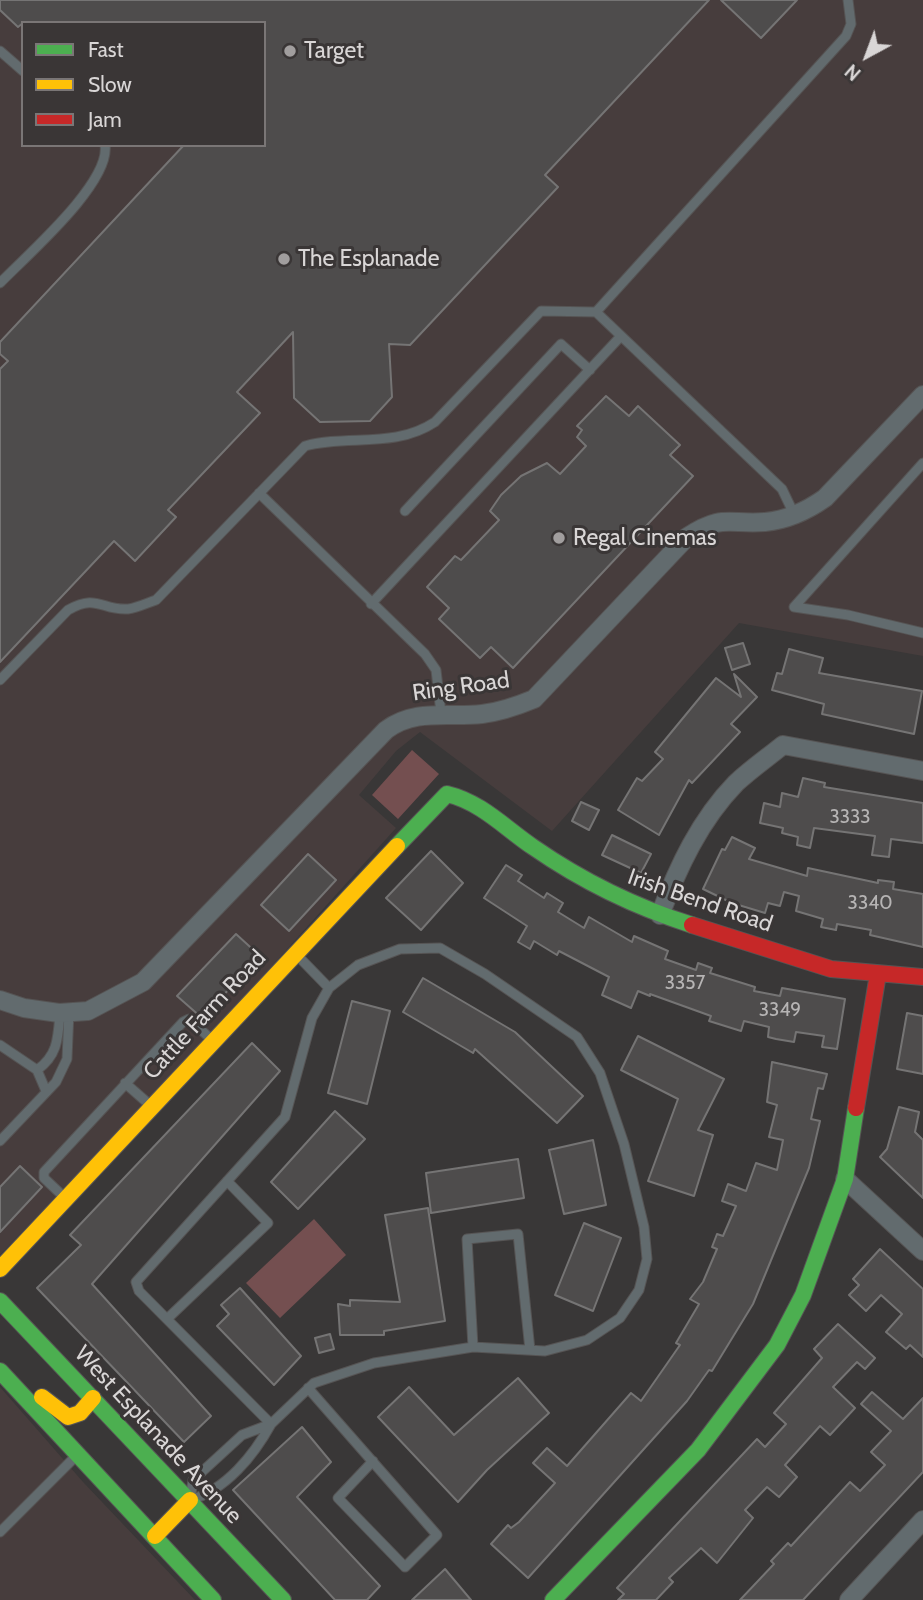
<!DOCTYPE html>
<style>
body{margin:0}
#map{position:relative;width:923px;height:1600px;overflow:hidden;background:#393737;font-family:Cabin,sans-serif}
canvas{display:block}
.legend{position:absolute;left:21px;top:21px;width:245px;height:126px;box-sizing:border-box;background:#3a3636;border:2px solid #7a7676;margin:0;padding:9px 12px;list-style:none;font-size:21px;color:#d9d6d6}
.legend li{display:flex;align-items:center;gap:14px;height:35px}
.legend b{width:35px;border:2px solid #7a7676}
.north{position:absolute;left:832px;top:21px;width:70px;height:70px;-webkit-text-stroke:5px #3a3636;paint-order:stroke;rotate:221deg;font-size:19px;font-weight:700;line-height:28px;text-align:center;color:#d9d6d6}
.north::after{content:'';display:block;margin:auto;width:24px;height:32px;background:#d9d6d6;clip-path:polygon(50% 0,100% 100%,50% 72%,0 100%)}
</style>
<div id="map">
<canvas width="923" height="1600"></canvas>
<ul class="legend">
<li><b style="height:9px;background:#4caf50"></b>Fast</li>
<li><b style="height:9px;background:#ffc107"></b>Slow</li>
<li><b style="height:9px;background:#c62828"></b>Jam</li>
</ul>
<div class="north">N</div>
</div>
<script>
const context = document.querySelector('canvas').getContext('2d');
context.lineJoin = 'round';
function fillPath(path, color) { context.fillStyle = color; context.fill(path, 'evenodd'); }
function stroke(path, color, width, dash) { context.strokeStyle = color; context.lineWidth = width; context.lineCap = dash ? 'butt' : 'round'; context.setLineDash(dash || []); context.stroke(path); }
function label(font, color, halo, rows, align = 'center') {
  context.font = font + ' Cabin,sans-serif'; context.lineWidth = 6; context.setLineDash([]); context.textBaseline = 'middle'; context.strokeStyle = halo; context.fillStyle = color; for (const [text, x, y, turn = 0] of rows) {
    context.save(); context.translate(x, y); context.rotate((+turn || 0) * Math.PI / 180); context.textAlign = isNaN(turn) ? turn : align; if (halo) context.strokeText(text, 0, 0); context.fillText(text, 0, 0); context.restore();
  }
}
fillPath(new Path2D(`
 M0 0H923V656L739 623 552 831 420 732 396 751 359 795 396 828 200 1046 0 1255ZM23 23H264V145H23Z
 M0 1387 83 1482 195 1600H0Z`), '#473d3d');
fillPath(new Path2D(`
 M412 750 439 774 398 819 372 795Z
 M314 1219 346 1255 280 1318 246 1283Z`), '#744f50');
const building = new Path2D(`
 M0 0H709L545 175 558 187 410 345 389 344 392 397 370 421 320 422 294 398 293 332 237 392 260 413 168 510 176 517 135 561 114 541 0 662V369L8 361 0 354V342L184 145H264V23H23L18 27 0 10Z
 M721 0H797L761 38Z
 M606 396 629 416 638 406 680 445 670 455 693 476 513 668 491 647 480 658 439 619 449 608 427 587 455 556 461 560 499 520 490 511 501 495 521 476 547 463 560 474 586 446 577 437 582 430 577 426Z
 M743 643 750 664 732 670 725 648Z
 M789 649 823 658 819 673 922 691 914 734 822 714 824 704 772 690 777 673 782 674Z
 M734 674 757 697 731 724 740 732 692 783 689 780 659 835 618 810 637 778 642 781 663 759 655 752 716 678 741 697Z
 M803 778 825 783 824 787 923 803V843L891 839 889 857 872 855 875 836 814 828 810 848 797 845 798 837 782 833 783 828 760 823 764 803 780 807 782 793 798 797Z
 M581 802 599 810 589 830 572 821Z
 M612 835 651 854 641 873 602 855Z
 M732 837 755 848 749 859 807 876 808 868 878 883V880L894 882 893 889 923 894V947L870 935 871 930 837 924 836 930 821 927 823 919 796 911 799 896 784 892 780 906 768 903 765 913 732 903 703 889 722 849 725 850Z
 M431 851 463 883 421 930 386 898Z
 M308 854 336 880 289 931 261 905Z
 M506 865 522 875 518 881 544 898 547 893 563 903 558 912 584 928 589 917 632 942 634 936 668 951 665 959 696 970 698 963 712 968 710 973 755 987 754 991 780 996 782 988 845 999 837 1049 822 1047 824 1036 796 1032 794 1042 776 1039 768 1037 769 1027 744 1021 741 1031 709 1021 711 1016 650 994V996L638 991 631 1008 602 995 609 977 559 951 557 955 534 941 530 949 518 942 527 926 484 898Z
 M236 934 260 956 202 1018 177 996Z
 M423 978 515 1032 583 1096 557 1123 475 1049 473 1053 403 1012Z
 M352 1001 390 1011 367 1104 328 1093Z
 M907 1013 923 1016V1074L897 1069Z
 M638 1036 724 1079 698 1130 713 1135 694 1196 648 1181 678 1099 621 1070Z
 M252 1043 280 1071 92 1284 211 1416 184 1442 37 1288 81 1245 70 1235Z
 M772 1062 827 1074 823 1089 818 1088 811 1119 820 1121 809 1168 753 1304 712 1371 709 1370 687 1401 528 1578 491 1544 508 1525 511 1528 519 1522 555 1483 533 1463 547 1448 567 1466 631 1393 641 1401 680 1345 676 1343 699 1304 690 1299 703 1282 717 1249 712 1247 717 1234 723 1236 736 1206 722 1201 728 1184 746 1191 756 1163 777 1170 783 1140 769 1137 777 1105 767 1102Z
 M899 1107 919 1112 915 1132 923 1140V1198L880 1157 887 1149Z
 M335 1111 365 1139 298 1209 271 1182Z
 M593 1140 606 1205 564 1214 549 1150Z
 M518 1159 524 1198 431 1213 426 1173Z
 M20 1166 42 1187 0 1232V1187Z
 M428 1208 445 1321 384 1331V1335H340L338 1304 350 1306V1300L400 1302 385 1215Z
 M584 1223 621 1238 593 1311 555 1295Z
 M880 1249 923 1289V1357L910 1345 906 1349 886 1332 902 1314 881 1295 866 1311 849 1295 859 1285 853 1279Z
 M240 1288 301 1356 274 1385 217 1326 229 1314 221 1305Z
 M838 1324 875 1358 865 1369 857 1362 833 1387 855 1408 830 1435 820 1426 785 1465 797 1477 779 1497 767 1487 745 1510 753 1518 717 1563 701 1548 669 1578 673 1582 656 1600H618L624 1594 617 1588 757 1439 765 1447 786 1424 774 1413 822 1358 814 1349Z
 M330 1334 334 1349 319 1353 315 1338Z
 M518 1378 549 1413 487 1470 458 1502 378 1417 409 1387 454 1435Z
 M872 1392 903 1419 923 1398V1472L803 1600H740L774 1564 771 1561 788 1543 791 1546 850 1482 860 1491 885 1465 871 1452 891 1431 861 1404Z
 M302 1427 331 1462 297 1497 380 1586 367 1600H335L233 1490Z
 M445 1569 471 1600H412Z`);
fillPath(building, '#4e4c4c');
stroke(building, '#757474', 2);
const lane = new Path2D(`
 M0 51 23 71
 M0 283C26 256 111 183 105 145
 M596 312 782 489 794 514
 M259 493 425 654 436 670 441 713
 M405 511 561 344 590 370
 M371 604 621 336
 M794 607 923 463
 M794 607 848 615 923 633
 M0 680 68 610C97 593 102 611 128 609 137 608 147 603 156 600L305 446C349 434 394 449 435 422L541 311 596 312 846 36 851 24 848 0
 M440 948 485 974 577 1037 600 1073 624 1144 644 1227 647 1259 639 1290 620 1318 587 1340 545 1351 473 1347 374 1363 314 1383 271 1424 139 1291 136 1282 285 1117 312 1018 329 988 358 965 400 949Z
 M296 954 329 988
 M0 1045 37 1070 46 1091
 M37 1070C58 1055 58 1038 60 1013
 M125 1083 150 1105
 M0 1141 56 1082 67 1059 69 1012
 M64 1197 44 1178V1172L183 1022 189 1019 212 1040
 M167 1319 268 1223 227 1181
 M473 1347 467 1239 518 1234 530 1350
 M308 1388 437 1535 405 1567 338 1498 373 1461
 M271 1424C254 1455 226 1490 190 1500L193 1480 242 1435Z
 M0 1532 77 1455`);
const street = new Path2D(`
 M660 915C678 867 700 820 736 783 751 769 767 758 783 745L923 771
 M0 1000 24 1008 59 1013 88 1011 143 982 386 730C416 708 448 718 482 714 500 712 517 706 534 699L687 537C723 513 729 525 765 522 787 520 808 510 825 498L923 395
 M845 1179 923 1251
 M849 1600 923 1520`);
const fast = new Path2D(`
 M397 846 447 794C481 802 505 828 533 847 582 881 635 907 692 925
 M0 1301 283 1600
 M0 1371 213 1600
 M553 1600 698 1450 777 1345 803 1295 845 1179 856 1108`);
const slow = new Path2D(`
 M0 1269 397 846
 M42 1397 68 1417 80 1413 93 1398
 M155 1536 190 1500`);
const jam = new Path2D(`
 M692 925 831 969 923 977
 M856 1108 878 974`);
stroke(lane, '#565454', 11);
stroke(street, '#565454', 20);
stroke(fast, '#565454', 18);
stroke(slow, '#565454', 18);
stroke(jam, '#565454', 18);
stroke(lane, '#626b6e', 9);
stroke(street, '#626b6e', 18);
stroke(fast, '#4caf50', 16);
stroke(slow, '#ffc107', 16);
stroke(jam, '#c62828', 16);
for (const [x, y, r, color] of [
 [290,51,7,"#a19e9e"],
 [284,259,7,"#a19e9e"],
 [559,538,7,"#a19e9e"]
]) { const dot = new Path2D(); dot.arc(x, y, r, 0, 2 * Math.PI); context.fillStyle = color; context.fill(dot); stroke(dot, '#3a3636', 2.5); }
label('19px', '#b6b4b4', null, [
 ["3333",850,817],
 ["3340",870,903],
 ["3357",685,983],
 ["3349",780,1010]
]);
label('23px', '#d9d6d6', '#3a3636', [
 ["Target",304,51],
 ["The Esplanade",298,259],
 ["Regal Cinemas",573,538]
], 'left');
label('23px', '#d9d6d6', '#3a3636', [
 ["Ring Road",461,687,-8],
 ["Irish Bend Road",700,901,19],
 ["Cattle Farm Road",205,1015,-47],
 ["West Esplanade Avenue",158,1435,47]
]);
</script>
